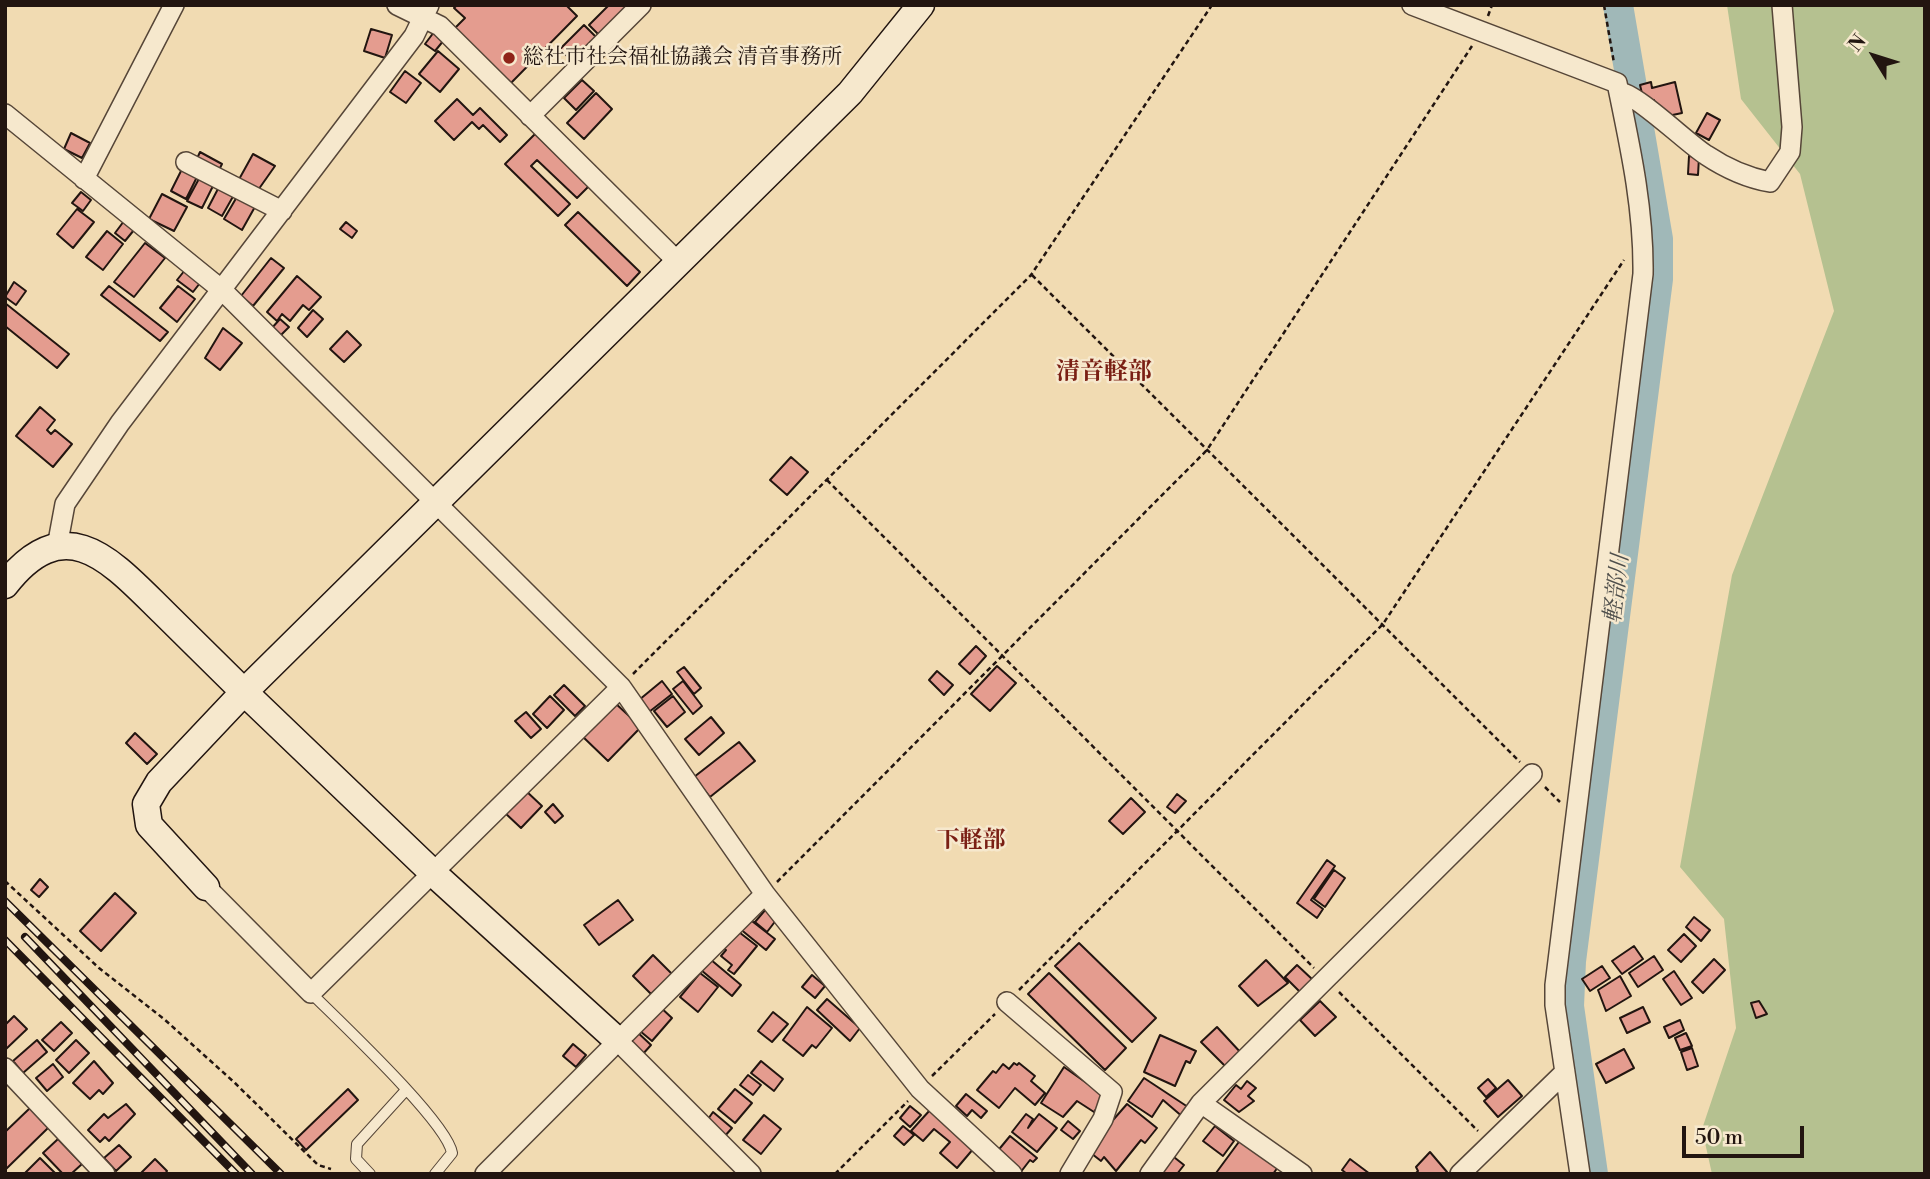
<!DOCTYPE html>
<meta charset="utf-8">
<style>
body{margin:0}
#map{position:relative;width:1930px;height:1179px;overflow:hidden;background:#f1dbb2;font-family:"Libre Bodoni",serif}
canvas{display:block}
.frame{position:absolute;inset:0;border:7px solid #221510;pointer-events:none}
.north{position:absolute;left:1839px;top:21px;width:70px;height:70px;-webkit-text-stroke:5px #f6e8cd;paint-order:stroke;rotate:308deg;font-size:19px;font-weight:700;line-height:28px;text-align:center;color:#221510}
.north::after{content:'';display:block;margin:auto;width:24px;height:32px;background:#221510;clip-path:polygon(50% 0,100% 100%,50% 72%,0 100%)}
.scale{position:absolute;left:1682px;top:1126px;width:122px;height:32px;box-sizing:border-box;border:4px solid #221510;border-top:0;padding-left:9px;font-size:21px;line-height:24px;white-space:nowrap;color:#221510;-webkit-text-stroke:5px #f6e8cd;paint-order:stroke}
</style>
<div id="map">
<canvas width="1930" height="1179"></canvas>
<div class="frame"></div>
<div class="north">N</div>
<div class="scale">50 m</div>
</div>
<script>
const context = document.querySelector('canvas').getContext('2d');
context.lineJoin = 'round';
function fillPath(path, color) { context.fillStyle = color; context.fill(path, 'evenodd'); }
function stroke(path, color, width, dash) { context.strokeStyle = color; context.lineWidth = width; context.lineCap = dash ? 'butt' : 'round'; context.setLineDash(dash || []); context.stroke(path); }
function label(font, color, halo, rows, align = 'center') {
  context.font = font + ' "Libre Bodoni","Noto Serif JP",serif'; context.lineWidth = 5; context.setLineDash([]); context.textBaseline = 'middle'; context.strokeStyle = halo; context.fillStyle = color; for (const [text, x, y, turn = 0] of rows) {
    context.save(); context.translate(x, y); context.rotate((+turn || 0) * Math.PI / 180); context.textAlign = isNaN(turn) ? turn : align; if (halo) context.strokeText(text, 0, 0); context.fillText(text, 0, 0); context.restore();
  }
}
fillPath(new Path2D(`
 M1727 5H1925V1174H1712L1702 1129 1736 1028 1724 919 1680 867 1732 575 1834 311 1800 174 1741 99Z`), '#b5c190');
stroke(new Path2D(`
 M1593 1174 1569 1006 1571 961 1658 279V239L1618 5`), '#a0b8b8', 30);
const building = new Path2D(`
 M457 5H566L577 16 509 85 453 30 465 18 454 8Z
 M609 5H636L603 39 589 25Z
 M584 25 599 40 575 64 560 49Z
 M371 29 392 35 385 58 364 51Z
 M434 32 444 40 435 51 425 44Z
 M438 51 459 69 440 92 419 74Z
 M405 71 421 83 406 103 390 92Z
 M582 80 594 91 576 110 564 98Z
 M1651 82 1652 88 1675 82 1682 113 1663 117 1656 111 1654 100 1644 102 1640 85Z
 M596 93 612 109 584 139 567 123Z
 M457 99 473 115 480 108 507 135 500 142 483 125 479 129 472 122 454 140 435 121Z
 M1707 113 1720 120 1709 140 1696 133Z
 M71 133 90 143 82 158 64 149Z
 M535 134 589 186 577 198 537 160 531 166 570 204 558 216 505 164Z
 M200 152 222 164 217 174 195 163Z
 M253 154 275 166 256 193 237 183Z
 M1689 156 1699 157 1698 175 1688 174Z
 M184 165 199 173 186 199 171 191Z
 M201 175 215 182 202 208 187 201Z
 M220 185 235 193 222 216 208 208Z
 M81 192 91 200 83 211 72 203Z
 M162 194 187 207 174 231 149 219Z
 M238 195 256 205 242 230 224 219Z
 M77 209 94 222 73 248 57 234Z
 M578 212 640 272 627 286 565 225Z
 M124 221 134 230 125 241 115 233Z
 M346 222 357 231 352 238 340 229Z
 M107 231 123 244 103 270 86 257Z
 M145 243 165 258 134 297 114 282Z
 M271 258 284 268 253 306 241 296Z
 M185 270 200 283 193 292 177 280Z
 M297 276 321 297 309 310 303 305 290 321 282 314 277 321 267 312Z
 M14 282 26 291 16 305 5 297Z
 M109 286 168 332 160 341 101 295Z
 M178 286 195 299 177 322 160 308Z
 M5 303 69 354 57 368 5 326Z
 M313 310 323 319 307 337 298 328Z
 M280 319 289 327 280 336 271 329Z
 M223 328 242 343 220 370 205 358Z
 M347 331 361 345 344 362 330 349Z
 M40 407 55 420 47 430 51 434 55 430 72 444 53 467 16 436Z
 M791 457 808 472 787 495 770 480Z
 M976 646 986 656 970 674 959 664Z
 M997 666 1016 683 990 711 971 694Z
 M684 667 701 688 694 694 677 672Z
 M937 671 953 685 944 695 929 680Z
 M662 681 672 694 649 712 639 700Z
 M683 681 702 706 693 714 673 689Z
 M564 685 585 706 575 716 554 695Z
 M550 696 564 710 547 728 533 714Z
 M673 696 685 712 667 727 654 711Z
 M614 702 641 727 608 761 581 735Z
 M526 712 541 729 531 738 515 721Z
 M711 717 724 733 699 755 685 739Z
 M135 733 157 754 147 764 126 743Z
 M739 742 755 761 710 797 694 777Z
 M525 790 542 806 521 828 504 812Z
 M1177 794 1186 801 1175 813 1167 807Z
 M1131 798 1145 812 1123 834 1109 821Z
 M553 804 563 816 555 823 545 812Z
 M1327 860 1335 866 1311 900 1323 909 1317 918 1297 903Z
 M1334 870 1345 878 1325 907 1314 899Z
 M40 879 48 887 39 897 31 890Z
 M115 893 136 913 101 951 80 931Z
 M618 900 633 920 599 945 584 925Z
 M766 909 777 919 767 932 755 922Z
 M1694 917 1710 930 1701 941 1686 927Z
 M748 918 775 939 766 950 739 928Z
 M735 929 757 946 734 974 728 970 732 965 721 956 726 950 721 946Z
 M1684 934 1696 946 1681 962 1668 950Z
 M1079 943 1156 1018 1132 1042 1055 966Z
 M1634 946 1643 959 1622 974 1612 961Z
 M653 955 672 974 651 994 633 976Z
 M1654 956 1663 970 1638 987 1629 973Z
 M710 959 741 985 732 996 701 970Z
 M1714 959 1725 970 1703 993 1692 982Z
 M1266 960 1288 983 1258 1006 1239 986Z
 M1297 965 1313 980 1301 993 1285 977Z
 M1602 966 1610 978 1590 991 1582 979Z
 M1674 971 1692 998 1681 1005 1663 979Z
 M700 973 718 987 698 1012 680 997Z
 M1049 973 1126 1048 1105 1070 1028 994Z
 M812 975 825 986 815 998 802 987Z
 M1620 976 1631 996 1606 1011 1598 990Z
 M827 999 860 1028 850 1041 817 1010Z
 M1320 1001 1336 1017 1315 1036 1300 1020Z
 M1759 1001 1767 1014 1756 1018 1751 1003Z
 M658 1005 672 1018 652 1041 640 1031Z
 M807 1007 832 1028 816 1048 812 1045 803 1056 783 1040Z
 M1643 1007 1650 1022 1627 1033 1620 1018Z
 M773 1012 788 1024 772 1042 758 1031Z
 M14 1016 27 1029 6 1049 5 1025Z
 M1680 1020 1684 1030 1669 1038 1664 1027Z
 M61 1022 72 1033 54 1051 42 1040Z
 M1217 1027 1242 1054 1228 1069 1201 1042Z
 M634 1029 651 1045 642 1055 625 1039Z
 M1686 1033 1692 1046 1680 1050 1675 1038Z
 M1160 1035 1196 1051 1190 1063 1186 1061 1175 1086 1144 1072Z
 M37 1040 47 1052 23 1073 13 1061Z
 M76 1040 89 1053 69 1073 56 1060Z
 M573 1044 586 1055 576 1067 563 1056Z
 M1692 1048 1698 1066 1687 1070 1681 1052Z
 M1624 1049 1634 1068 1606 1083 1596 1064Z
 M94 1061 113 1083 103 1094 99 1090 90 1099 73 1083Z
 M761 1061 783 1079 774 1091 751 1073Z
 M1014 1063 1017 1065 1019 1063 1035 1076 1031 1081 1045 1093 1035 1105 1015 1088 999 1108 977 1090 993 1071 996 1073 1003 1064 1009 1069Z
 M53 1064 63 1077 47 1091 36 1078Z
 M1064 1067 1105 1096 1094 1112 1077 1101 1063 1117 1041 1103Z
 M748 1075 761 1085 753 1095 740 1085Z
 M1144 1078 1191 1109 1184 1118 1163 1100 1152 1117 1128 1101Z
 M1488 1079 1496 1088 1486 1097 1478 1088Z
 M1508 1080 1522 1096 1498 1117 1484 1101Z
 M1247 1081 1256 1088 1248 1096 1254 1101 1239 1112 1224 1100 1236 1085 1241 1089Z
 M348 1089 358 1100 306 1150 296 1139Z
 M735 1089 752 1103 735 1123 718 1109Z
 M966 1094 987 1111 981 1118 972 1110 967 1116 956 1106Z
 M126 1104 135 1114 109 1141 105 1137 100 1142 88 1130 104 1114 108 1118Z
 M1127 1104 1157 1128 1145 1143 1141 1140 1116 1171 1104 1157 1101 1161 1087 1150Z
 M910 1106 921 1115 910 1127 900 1118Z
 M30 1108 49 1127 5 1170V1132Z
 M930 1110 974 1148 957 1168 940 1153 950 1142 934 1129 923 1141 911 1131Z
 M713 1112 732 1128 724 1137 706 1122Z
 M1026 1114 1033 1119 1028 1128 1039 1114 1057 1128 1037 1152 1012 1132Z
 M764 1115 781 1129 761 1154 743 1140Z
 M1068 1121 1080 1131 1073 1139 1061 1130Z
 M903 1126 914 1135 904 1145 894 1136Z
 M1215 1126 1234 1141 1223 1156 1203 1141Z
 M1010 1136 1037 1158 1033 1162 1030 1160 1020 1173 996 1153Z
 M58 1139 82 1164 71 1174H63L43 1153Z
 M1241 1139 1278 1167 1273 1174 1216 1173Z
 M119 1145 131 1157 116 1171 104 1158Z
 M1430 1152 1447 1172 1445 1174H1415L1418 1171 1416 1167Z
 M1170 1154 1184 1165 1177 1174H1159Z
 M40 1158 56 1174H24Z
 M155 1159 167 1171 165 1174H140Z
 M1350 1159 1370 1174H1347L1342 1170Z`);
fillPath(building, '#e49c8f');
stroke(building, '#221510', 2);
const lane = new Path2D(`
 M311 993C339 1021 447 1122 452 1153L435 1174
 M370 1174 356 1159 357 1144 406 1090`);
const street = new Path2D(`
 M397 5 440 26 679 263
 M1412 5 1617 83C1630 146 1644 209 1643 274L1555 985V1005L1580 1174
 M1619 92C1636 93 1687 143 1706 155 1724 167 1748 178 1770 182L1790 152 1792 127 1782 5
 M5 114 222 290 621 687 765 894 920 1089 1012 1174
 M530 116 641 5
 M186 162 282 211
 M84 179 174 5
 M57 547 65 504 120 423 414 36 429 5
 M206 887 311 993 621 687
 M1007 1002 1112 1092 1103 1119 1070 1174
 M618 1041 751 1174
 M5 1068 105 1174
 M1201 1103 1302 1174
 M485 1174 765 894
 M1150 1174 1201 1103 1532 774
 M1460 1174 1565 1072`);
const secondary = new Path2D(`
 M5 585C66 507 112 562 163 612 190 639 217 665 244 692L850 93 921 5
 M206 887 149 825 146 804 159 782 244 692 433 873 618 1041`);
stroke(lane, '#564638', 12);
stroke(street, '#564638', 22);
stroke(secondary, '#221510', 29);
stroke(new Path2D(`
 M1604 5 1614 63
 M1488 16 1492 5
 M1032 275 1520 762
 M827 480 1314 968
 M633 674 1031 275 1212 5
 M1545 787 1560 802
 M5 881 99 968 164 1019 235 1083 318 1165 331 1169
 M777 882 1207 450 1472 46
 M1019 990 1383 624 1624 260
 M1339 992 1478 1131
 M932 1076 995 1014
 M835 1174 908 1101`), '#221510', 2.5, [5, 3.5]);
stroke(lane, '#f6e8cd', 10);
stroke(street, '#f6e8cd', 19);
stroke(secondary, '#f6e8cd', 26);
const rail = new Path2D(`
 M5 901 281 1174
 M25 937 252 1174
 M5 940 236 1174`);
stroke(rail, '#221510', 8);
stroke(rail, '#f6e8cd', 5, [16]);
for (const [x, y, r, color] of [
 [509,58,7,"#8f2418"]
]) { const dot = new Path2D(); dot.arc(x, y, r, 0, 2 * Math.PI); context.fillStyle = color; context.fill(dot); stroke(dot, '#f6e8cd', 2.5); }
label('21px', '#221510', '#f6e8cd', [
 ["総社市社会福祉協議会 清音事務所",523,58]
], 'left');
label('italic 23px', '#4e4e4b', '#f6e8cd', [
 ["軽部川",1618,589,-83]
]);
label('bold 23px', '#7a1f14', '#f6e8cd', [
 ["下軽部",971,841]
]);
label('bold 24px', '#7a1f14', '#f6e8cd', [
 ["清音軽部",1104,373]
]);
</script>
